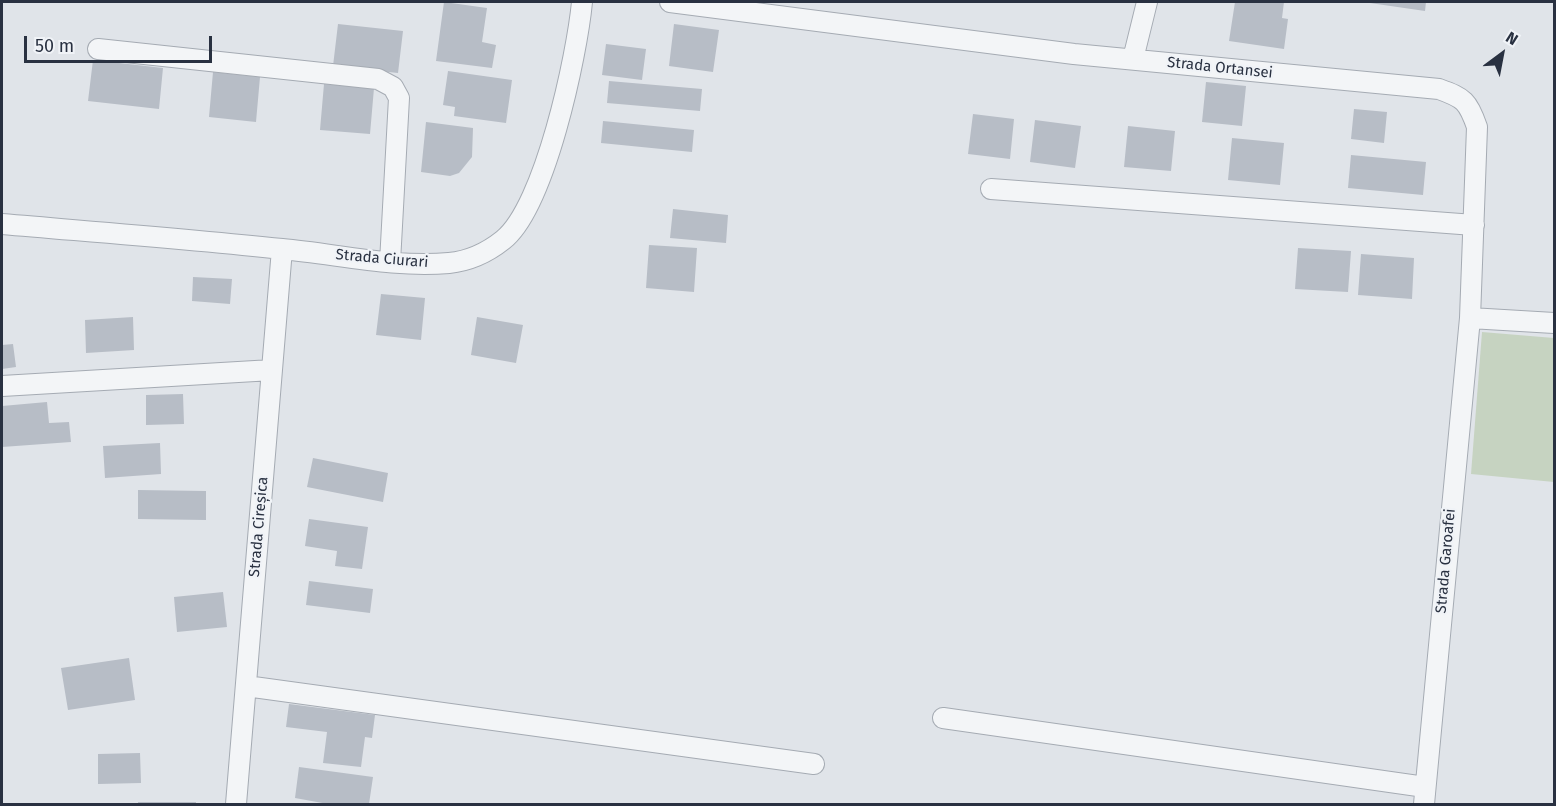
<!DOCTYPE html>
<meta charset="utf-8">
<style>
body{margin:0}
#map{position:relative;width:1556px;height:806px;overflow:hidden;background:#e0e4e9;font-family:"Fira Sans",sans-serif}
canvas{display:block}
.frame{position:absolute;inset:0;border:3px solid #293141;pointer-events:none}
.north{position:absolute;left:1472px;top:24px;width:60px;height:60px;-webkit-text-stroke:4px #f0f3f7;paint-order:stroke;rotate:32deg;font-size:16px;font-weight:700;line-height:24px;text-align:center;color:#293141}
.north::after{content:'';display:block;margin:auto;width:21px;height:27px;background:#293141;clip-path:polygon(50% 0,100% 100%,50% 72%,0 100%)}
.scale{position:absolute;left:24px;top:36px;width:188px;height:27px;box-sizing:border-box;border:3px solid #293141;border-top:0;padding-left:8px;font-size:18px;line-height:21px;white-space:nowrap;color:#293141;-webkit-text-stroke:4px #f0f3f7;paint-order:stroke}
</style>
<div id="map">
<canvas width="1556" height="806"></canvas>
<div class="frame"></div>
<div class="north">N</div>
<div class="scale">50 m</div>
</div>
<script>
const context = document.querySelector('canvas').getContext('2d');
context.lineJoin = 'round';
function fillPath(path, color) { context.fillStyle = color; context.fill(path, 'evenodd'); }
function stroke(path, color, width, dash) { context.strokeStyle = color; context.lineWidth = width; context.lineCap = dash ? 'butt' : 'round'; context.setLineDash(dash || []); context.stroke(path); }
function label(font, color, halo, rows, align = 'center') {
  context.font = font + ' "Fira Sans",sans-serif'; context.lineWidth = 4.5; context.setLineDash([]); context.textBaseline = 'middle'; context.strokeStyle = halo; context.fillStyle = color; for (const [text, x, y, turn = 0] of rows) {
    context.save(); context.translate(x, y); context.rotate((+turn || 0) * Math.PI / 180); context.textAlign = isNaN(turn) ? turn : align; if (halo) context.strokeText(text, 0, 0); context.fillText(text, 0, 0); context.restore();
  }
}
fillPath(new Path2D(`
 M1482 332 1554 338V482L1471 474Z`), '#c6d3c1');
fillPath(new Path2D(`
 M444 2 487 8 482 42 496 45 492 68 436 61Z
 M1235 2H1284L1282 18 1288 19 1284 49 1229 41Z
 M1363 2H1426L1425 11Z
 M338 24 403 31 398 73 333 66Z
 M674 24 719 30 713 72 669 66Z
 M606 44 646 49 642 80 602 75Z
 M93 60 163 68 159 109 88 101Z
 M448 71 512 80 506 123 454 116 455 107 443 105Z
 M213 72 260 77 256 122 209 117Z
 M609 81 702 89 700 111 607 103Z
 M1206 82 1246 86 1242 126 1202 122Z
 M324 84 374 88 370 134 320 130Z
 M1354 109 1387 112 1384 143 1351 139Z
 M973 114 1014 119 1010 159 968 154Z
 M1035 120 1081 126 1075 168 1030 162Z
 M603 121 694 130 692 152 601 143Z
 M426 122 473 128 472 157 459 173 450 176 421 172Z
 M1128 126 1175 131 1171 171 1124 167Z
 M1232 138 1284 143 1280 185 1228 180Z
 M1351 155 1426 162 1423 195 1348 188Z
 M673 209 728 215 726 243 670 238Z
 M649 245 697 248 694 292 646 288Z
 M1298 248 1351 251 1348 292 1295 289Z
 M1361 254 1414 258 1412 299 1358 295Z
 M193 277 232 279 230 304 192 301Z
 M381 294 425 298 421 340 376 335Z
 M133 317 134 350 86 353 85 320Z
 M477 317 523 325 516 363 471 355Z
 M13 344 16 367 2 369V345Z
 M183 394 184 424 146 425V395Z
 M47 402 49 423 69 422 71 442 2 447V406Z
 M160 443 161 474 105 478 103 446Z
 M313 458 388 473 383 502 307 487Z
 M138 490 206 491V520L138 519Z
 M309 519 368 527 362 569 335 566 337 551 305 546Z
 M309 581 373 589 370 613 306 605Z
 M223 592 227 627 177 632 174 597Z
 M129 658 135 700 68 710 61 668Z
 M289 704 375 715 372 738 365 737 361 767 323 763 327 732 286 727Z
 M140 753 141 783 98 784V754Z
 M299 767 373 777 369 804H328L295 798Z
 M138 802H196V804H138Z`), '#b7bdc6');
const street = new Path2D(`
 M670 2 1074 54 1439 89C1464 98 1468 101 1477 127L1470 318 1424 804
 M98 49 378 79 393 87 399 98 390 262
 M1133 59 1147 2
 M991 189 1474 225
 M2 224C95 232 189 239 282 249 337 254 394 268 449 263 469 261 488 252 503 240 545 207 577 55 582 2
 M1470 318 1554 323
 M2 386 272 370
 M246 686 814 764
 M943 718 1425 787
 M236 804 282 249`);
stroke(street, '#a5abb3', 22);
stroke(street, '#f3f5f7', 20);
label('15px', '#293141', '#f0f3f7', [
 ["Strada Ortansei",1220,68,6],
 ["Strada Ciurari",382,259,5],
 ["Strada Cireșica",259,527,-85],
 ["Strada Garoafei",1446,561,-85]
]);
</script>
